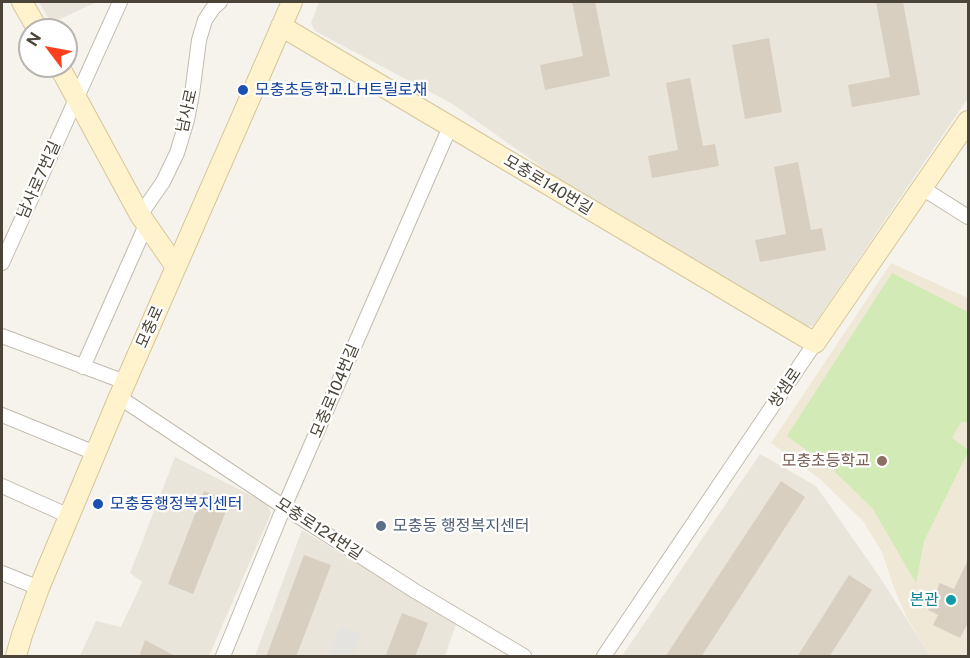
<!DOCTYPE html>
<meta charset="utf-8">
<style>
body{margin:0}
#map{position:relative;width:970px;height:658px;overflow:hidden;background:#f6f3ec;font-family:"Public Sans",sans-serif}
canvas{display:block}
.frame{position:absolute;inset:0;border:3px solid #4b4439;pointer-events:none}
.north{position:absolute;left:18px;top:18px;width:60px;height:60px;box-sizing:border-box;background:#fff;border:2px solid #b7b4b0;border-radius:50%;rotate:302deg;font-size:16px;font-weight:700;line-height:24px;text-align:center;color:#4b4439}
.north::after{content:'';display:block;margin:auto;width:21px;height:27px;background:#fc3f1d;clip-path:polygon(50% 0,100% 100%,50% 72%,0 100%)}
</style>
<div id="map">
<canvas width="970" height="658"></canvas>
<div class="frame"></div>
<div class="north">N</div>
</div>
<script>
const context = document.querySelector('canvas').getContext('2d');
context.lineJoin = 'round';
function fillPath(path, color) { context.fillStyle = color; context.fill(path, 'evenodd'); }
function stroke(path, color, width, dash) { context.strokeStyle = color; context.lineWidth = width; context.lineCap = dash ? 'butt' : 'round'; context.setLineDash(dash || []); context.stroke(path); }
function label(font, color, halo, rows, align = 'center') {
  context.font = font + ' "Public Sans","Noto Sans KR",sans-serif'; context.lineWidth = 4.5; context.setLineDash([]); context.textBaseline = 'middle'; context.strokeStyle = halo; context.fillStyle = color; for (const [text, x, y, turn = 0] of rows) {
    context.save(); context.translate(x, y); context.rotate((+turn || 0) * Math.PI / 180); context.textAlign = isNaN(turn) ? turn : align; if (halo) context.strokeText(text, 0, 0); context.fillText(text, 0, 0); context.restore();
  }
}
fillPath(new Path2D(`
 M39 2H97L51 23Z
 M319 2H968V98L813 326 802 327 573 189 451 103 315 31 311 23Z
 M760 454 816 486 879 576 927 651 932 656H622Z
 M175 457 266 503 271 513 209 656H80L96 621 121 627 142 582 130 573Z
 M302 530 456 624 445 656H255Z`), '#eae5da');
fillPath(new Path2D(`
 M891 263 968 298V656H932L927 651 907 618 894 588 882 552 863 521 820 479 771 443Z`), '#efe8d6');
fillPath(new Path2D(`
 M892 273 968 312V422H961L952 438 968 450V452L924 541 916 583 873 509 831 468 787 436Z`), '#d2eab5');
fillPath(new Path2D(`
 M341 626 361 634 351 656H328Z`), '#e5e3e0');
fillPath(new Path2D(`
 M572 2H595L610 76 545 90 540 65 583 56Z
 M876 2H903L920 95 852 107 848 85 890 77Z
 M769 38 782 112 745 119 732 45Z
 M690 78 703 146 715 144 719 166 652 178 648 156 678 150 666 83Z
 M798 162 811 230 822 228 826 250 760 262 755 240 786 234 774 167Z
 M781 481 805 497 701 657H665Z
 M204 491 230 501 193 594 168 584Z
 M304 555 331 565 296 657H266Z
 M969 558V621L960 638 933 625 938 615 928 610 940 583 954 589Z
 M849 575 872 590 829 657H797Z
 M402 613 428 623 415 657H385Z
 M145 640 177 657H139Z`), '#d8cfc1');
const street = new Path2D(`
 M922 188 968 217
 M140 215 163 182 177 153 187 120 192 94 199 40 205 20 213 8 220 2
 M2 263 120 2
 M2 336 125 382
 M83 367 146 225
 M119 397 284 507 415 591 524 656
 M2 415 95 453
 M2 486 69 516
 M2 573 39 588
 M223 656 284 507 450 127
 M604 656 815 343`);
const secondary = new Path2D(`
 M22 2 38 30
 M281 26 815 343 968 121
 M59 66 140 215 176 267
 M16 656 22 635 39 588 119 397 292 2`);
stroke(street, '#c2bbae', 16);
stroke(secondary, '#d6c79b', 22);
stroke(street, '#fff', 14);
stroke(secondary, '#fff3cd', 20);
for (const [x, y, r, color] of [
 [243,90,6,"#1a4fb4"],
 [882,461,6,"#8d6e63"],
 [98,504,6,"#1a4fb4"],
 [381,526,6,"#5c6f8a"],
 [951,600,6,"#0f9aa8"]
]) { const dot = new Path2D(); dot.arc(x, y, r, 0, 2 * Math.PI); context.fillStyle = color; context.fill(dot); stroke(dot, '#fff', 2); }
label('16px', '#164399', '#fff', [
 ["모충초등학교.LH트릴로채",255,90],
 ["모충동행정복지센터",110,504]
], 'left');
label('16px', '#4b4439', '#fff', [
 ["남사로",187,111,-77],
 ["남사로7번길",39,180,-66],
 ["모충로140번길",548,185,31],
 ["모충로",150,327,-66],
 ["쌍샘로",785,388,-56],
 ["모충로104번길",335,391,-67],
 ["모충로124번길",319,529,33]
]);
label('16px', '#785e54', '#fff', [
 ["모충초등학교",870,461]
], 'right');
label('16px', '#4e5e75', '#fff', [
 ["모충동 행정복지센터",393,526]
], 'left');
label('16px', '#0d838f', '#fff', [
 ["본관",939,600]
], 'right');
</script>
